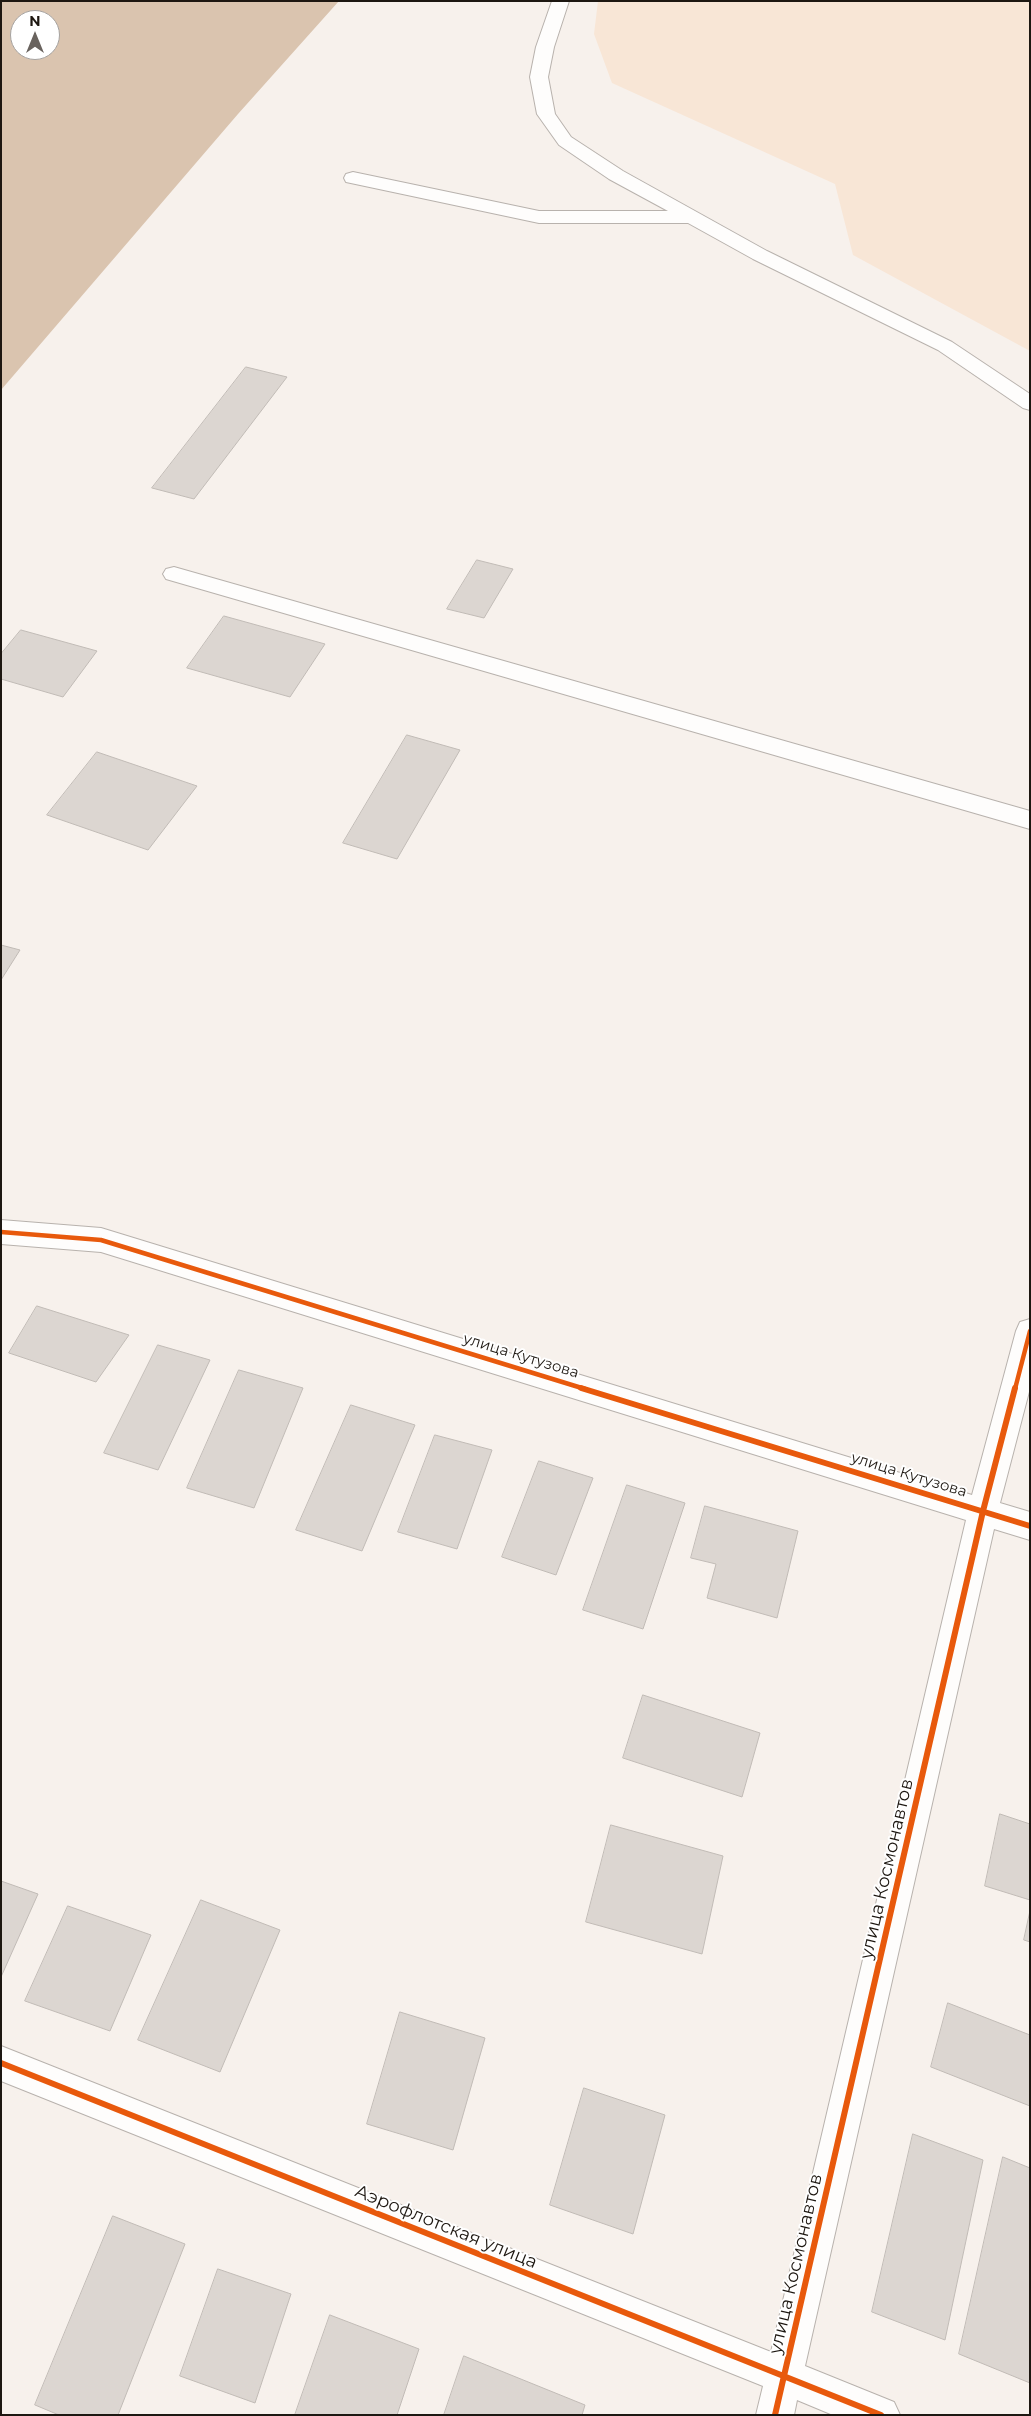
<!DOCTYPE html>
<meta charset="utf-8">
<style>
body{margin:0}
#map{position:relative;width:1031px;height:2416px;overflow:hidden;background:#f7f1ec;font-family:Montserrat,sans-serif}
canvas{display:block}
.frame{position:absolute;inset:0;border:2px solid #1d1711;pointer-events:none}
.north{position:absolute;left:10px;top:10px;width:50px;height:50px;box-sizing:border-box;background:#fff;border:1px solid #a5a2a0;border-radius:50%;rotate:0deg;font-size:14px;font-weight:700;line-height:20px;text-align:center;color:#1d1711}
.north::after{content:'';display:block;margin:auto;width:18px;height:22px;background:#69635e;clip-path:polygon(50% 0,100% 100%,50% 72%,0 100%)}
</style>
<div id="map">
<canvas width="1031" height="2416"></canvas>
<div class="frame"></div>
<div class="north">N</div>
</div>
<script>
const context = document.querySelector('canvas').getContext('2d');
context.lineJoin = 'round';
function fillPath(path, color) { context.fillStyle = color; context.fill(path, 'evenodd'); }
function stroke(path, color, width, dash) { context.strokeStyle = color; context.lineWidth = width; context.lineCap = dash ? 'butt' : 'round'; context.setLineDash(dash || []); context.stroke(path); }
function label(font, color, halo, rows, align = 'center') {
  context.font = font + ' Montserrat,sans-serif'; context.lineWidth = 4; context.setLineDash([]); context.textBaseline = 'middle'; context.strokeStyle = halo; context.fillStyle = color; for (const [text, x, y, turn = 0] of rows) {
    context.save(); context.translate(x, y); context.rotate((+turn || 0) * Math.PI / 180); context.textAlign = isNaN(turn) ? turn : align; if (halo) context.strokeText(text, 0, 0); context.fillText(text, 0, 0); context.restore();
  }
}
fillPath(new Path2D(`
 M598 1H1030V351L853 255 835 184 612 83 594 34Z`), '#f8e6d6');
fillPath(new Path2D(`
 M1 1H339L238 114 1 390ZM20 20H50V50H20Z`), '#dac4af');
const building = new Path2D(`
 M246 367 287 377 194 499 152 488Z
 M477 560 513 569 484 618 447 609Z
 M224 616 325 644 290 697 187 668Z
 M21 630 97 651 63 697 1 679V654Z
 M407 735 460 750 397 859 343 843Z
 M97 752 197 786 148 850 47 815Z
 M1 945 20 950 1 980Z
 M37 1306 129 1335 96 1382 9 1353Z
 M158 1345 210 1360 158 1470 104 1453Z
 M239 1370 303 1388 254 1508 187 1488Z
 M351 1405 415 1425 362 1551 296 1530Z
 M435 1435 492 1450 457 1549 398 1532Z
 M539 1461 593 1478 556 1575 502 1557Z
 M627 1485 685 1503 643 1629 583 1610Z
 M705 1506 798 1531 777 1618 707 1598 716 1564 691 1558Z
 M643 1695 760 1733 742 1797 623 1758Z
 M1000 1814 1030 1824V1900L985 1886Z
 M611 1825 723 1856 702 1954 586 1922Z
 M1 1881 38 1894 1 1977Z
 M201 1900 280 1930 220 2072 138 2040Z
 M68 1906 151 1935 110 2031 25 2001Z
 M1030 1911V1942L1024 1940Z
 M948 2003 1030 2035V2106L931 2067Z
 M400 2012 485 2038 453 2150 367 2124Z
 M584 2088 665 2115 633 2234 550 2205Z
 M913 2134 983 2160 945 2340 872 2312Z
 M1003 2157 1030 2168V2383L959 2354Z
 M113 2216 185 2244 118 2415H59L35 2405Z
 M218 2269 291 2294 255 2403 180 2376Z
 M330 2315 419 2349 397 2415H295Z
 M464 2356 585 2405 582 2415H444Z`);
fillPath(building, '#dcd6d1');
stroke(building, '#c1bbb6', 1);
const lane = new Path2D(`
 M552 1H569L554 47 548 77 555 114 571 137 623 171 767 251 952 342 1030 394V410L1023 408 938 350 753 259 688 223H539L346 182 344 178 346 174 353 172 539 211H668L609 179 559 145 537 114 530 77 536 47Z
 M174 567 1030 811V829L166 579 163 574 166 569Z`);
const street = new Path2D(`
 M1 1220 101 1228 972 1495 1016 1331 1020 1322 1030 1319V1388L1000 1503 1030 1512V1540L994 1529 805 2366 894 2402 900 2415H833L797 2400 794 2415H756L763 2386 1 2081V2046L771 2352 966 1520 101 1252 1 1244Z`);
stroke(lane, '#b8b2ad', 2);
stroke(street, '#b8b2ad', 2);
fillPath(lane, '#fefdfc');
fillPath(street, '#fefdfc');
stroke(new Path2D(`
 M1 1232 101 1240 585 1389
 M1015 1389 1030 1331`), '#e8590c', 4.5);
stroke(new Path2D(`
 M581 1388 1030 1526
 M1 2063 881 2415
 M775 2415 983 1511 1015 1388`), '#e8590c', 6);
label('15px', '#1d1711', '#fff', [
 ["улица Кутузова",521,1356,17],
 ["улица Кутузова",909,1475,17]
]);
label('18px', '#1d1711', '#fff', [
 ["улица Космонавтов",887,1869,-77],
 ["Аэрофлотская улица",446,2227,22],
 ["улица Космонавтов",796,2264,-77]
]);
</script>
